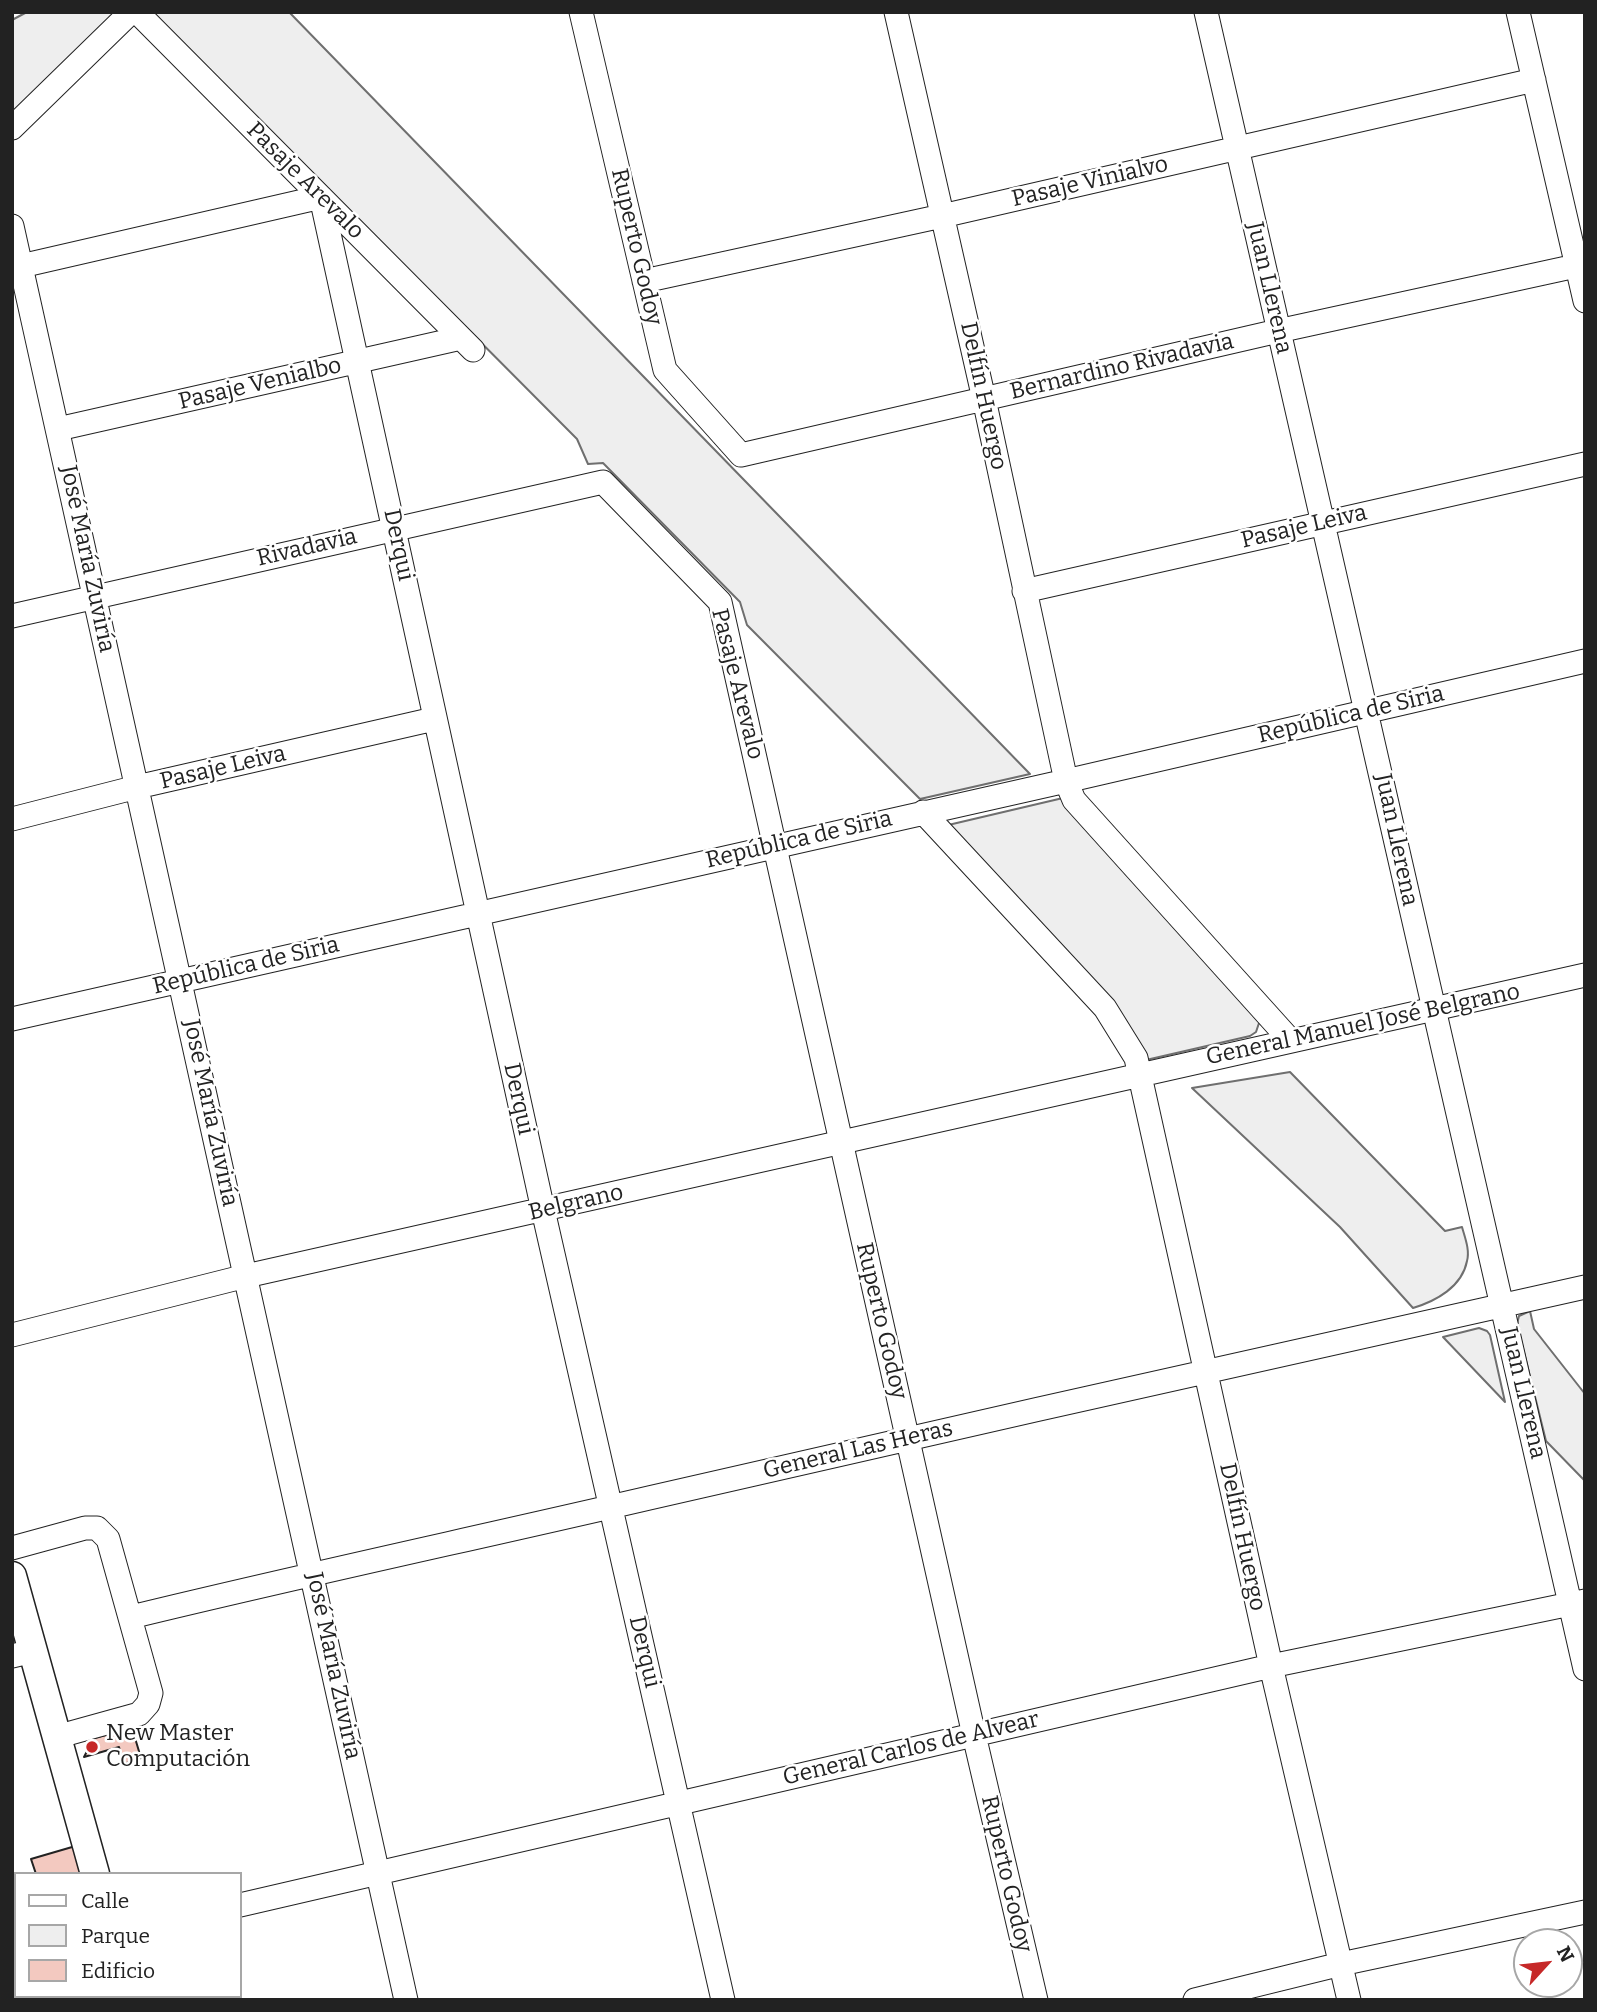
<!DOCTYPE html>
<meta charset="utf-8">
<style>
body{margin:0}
#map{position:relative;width:1597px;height:2012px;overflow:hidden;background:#fff;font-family:Bitter,serif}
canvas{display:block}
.frame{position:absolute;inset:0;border:14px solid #222;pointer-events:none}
.legend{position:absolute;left:14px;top:1872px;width:228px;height:126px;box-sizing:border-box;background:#fff;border:2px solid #a7a7a7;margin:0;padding:9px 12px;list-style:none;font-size:21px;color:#222}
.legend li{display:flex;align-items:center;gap:14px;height:35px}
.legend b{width:35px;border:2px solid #a7a7a7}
.north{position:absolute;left:1513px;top:1928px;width:70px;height:70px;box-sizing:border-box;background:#fff;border:2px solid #a7a7a7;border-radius:50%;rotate:63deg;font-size:19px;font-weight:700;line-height:28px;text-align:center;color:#222}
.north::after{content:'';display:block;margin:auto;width:24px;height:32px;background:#c62828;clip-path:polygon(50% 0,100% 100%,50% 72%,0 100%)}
</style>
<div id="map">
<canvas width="1597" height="2012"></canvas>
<div class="frame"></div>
<ul class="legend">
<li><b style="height:9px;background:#fff"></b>Calle</li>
<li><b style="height:19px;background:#eee"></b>Parque</li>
<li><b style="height:19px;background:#f3c9c0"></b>Edificio</li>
</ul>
<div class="north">N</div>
</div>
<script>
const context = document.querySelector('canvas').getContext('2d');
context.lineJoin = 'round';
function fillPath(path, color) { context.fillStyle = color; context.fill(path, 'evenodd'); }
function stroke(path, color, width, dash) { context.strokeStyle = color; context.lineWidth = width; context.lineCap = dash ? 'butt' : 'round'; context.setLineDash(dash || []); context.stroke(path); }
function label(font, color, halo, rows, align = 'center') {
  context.font = font + ' Bitter,serif'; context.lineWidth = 5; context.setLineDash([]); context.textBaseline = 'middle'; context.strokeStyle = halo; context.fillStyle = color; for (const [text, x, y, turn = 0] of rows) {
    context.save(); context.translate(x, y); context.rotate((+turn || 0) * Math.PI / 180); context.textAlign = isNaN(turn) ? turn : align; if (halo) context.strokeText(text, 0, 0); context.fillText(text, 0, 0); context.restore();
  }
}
const green = new Path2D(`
 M27 12H117L12 116V20Z
 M152 12H289L1030 774 920 799 747 625 740 602 603 463 588 464 577 439Z
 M1063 798 1260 1020 1256 1032 1250 1036 1146 1060 944 826Z
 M1290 1072 1445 1231 1462 1227C1465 1238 1470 1250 1467 1261 1462 1287 1436 1301 1413 1308L1340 1227 1192 1088Z
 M1530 1311 1534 1329 1585 1394V1481L1546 1441 1517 1324 1519 1316Z
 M1479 1328 1487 1331 1490 1335 1505 1402 1443 1337Z`);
fillPath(green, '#eee');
stroke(green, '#6f6f6f', 2);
const building = new Path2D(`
 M132 1728 141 1758 124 1764 119 1747 84 1757 94 1738Z
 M79 1845 87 1874H36L31 1859Z`);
fillPath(building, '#f3c9c0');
stroke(building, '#222', 2);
const minor = new Path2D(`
 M137 12 473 350
 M581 12 665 370 741 455 1278 331 1585 264
 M896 12 984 399 1066 781 1074 800 1291 1041
 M1206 12 1585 1669
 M1518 12 1585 301
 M12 128 131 12
 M12 226 406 2000
 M21 266 321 197 543 1210 723 2000
 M644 281 942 216 1534 80
 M58 429 461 338
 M1024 591 1585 464
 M12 616 603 482 720 602 974 1735 1036 2000
 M923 812 1105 1008 1136 1058 1271 1666 1349 2000
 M12 819 137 787 434 719
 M12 1019 1066 781 1585 661
 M12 1335 246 1276 1585 975
 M12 1548 85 1528H97L108 1539 151 1693 148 1704 139 1714 56 1737
 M131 1617C303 1575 477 1538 649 1498 961 1427 1272 1355 1585 1287
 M12 1656 33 1651
 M240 1905 1271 1666 1585 1601
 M12 1955 16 1954
 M1195 2000 1341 1964 1585 1912`);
const major = new Path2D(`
 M12 1576 95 1874
 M130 1996 131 2000`);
stroke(minor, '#222', 25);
stroke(major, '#222', 31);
stroke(minor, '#fff', 23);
stroke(major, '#fff', 28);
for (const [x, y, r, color] of [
 [92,1747,7,"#c62828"]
]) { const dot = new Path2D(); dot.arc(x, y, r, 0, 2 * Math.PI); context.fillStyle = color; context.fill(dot); stroke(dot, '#fff', 2.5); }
label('23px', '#222', '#fff', [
 ["Pasaje Arevalo",305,181,45],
 ["Pasaje Vinialvo",1090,182,-13],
 ["Ruperto Godoy",636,247,77],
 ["Juan Llerena",1269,288,77],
 ["Bernardino Rivadavia",1122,367,-13],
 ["Pasaje Venialbo",260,384,-13],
 ["Delfín Huergo",983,396,78],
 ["Pasaje Leiva",1304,527,-13],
 ["Derqui",398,545,78],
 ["Rivadavia",307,548,-13],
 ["José María Zuviría",87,559,78],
 ["Pasaje Arevalo",737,684,76],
 ["República de Siria",1351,715,-13],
 ["Pasaje Leiva",223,768,-13],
 ["República de Siria",799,840,-13],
 ["Juan Llerena",1396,840,78],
 ["República de Siria",246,966,-13],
 ["General Manuel José Belgrano",1363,1025,-12],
 ["Derqui",518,1099,78],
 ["José María Zuviría",210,1113,78],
 ["Belgrano",576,1203,-13],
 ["Ruperto Godoy",881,1321,77],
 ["Juan Llerena",1523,1393,77],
 ["General Las Heras",858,1450,-13],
 ["Delfín Huergo",1242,1537,78],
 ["Derqui",644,1652,77],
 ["José María Zuviría",333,1666,78],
 ["General Carlos de Alvear",911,1749,-13],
 ["Ruperto Godoy",1006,1874,77]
]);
label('23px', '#222', '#fff', [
 ["New Master",106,1734],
 ["Computación",106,1760]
], 'left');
</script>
